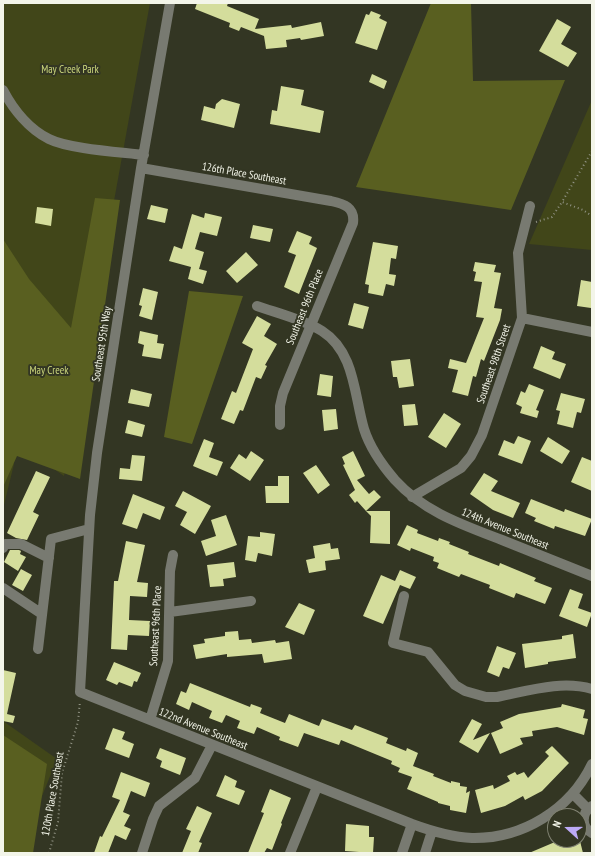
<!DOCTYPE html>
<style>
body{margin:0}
#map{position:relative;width:595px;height:856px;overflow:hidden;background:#333623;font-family:"PT Sans Narrow",sans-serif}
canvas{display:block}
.frame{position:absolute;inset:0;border:4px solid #f3f5e9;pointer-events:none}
.north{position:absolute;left:547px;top:808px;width:40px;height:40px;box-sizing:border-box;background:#333623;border:1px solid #808272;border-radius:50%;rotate:291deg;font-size:11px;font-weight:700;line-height:16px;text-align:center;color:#f3f5e9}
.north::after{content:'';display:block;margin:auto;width:14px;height:18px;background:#bcaaf6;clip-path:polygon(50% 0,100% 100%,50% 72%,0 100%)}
</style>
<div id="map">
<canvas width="595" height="856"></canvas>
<div class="frame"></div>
<div class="north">N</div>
</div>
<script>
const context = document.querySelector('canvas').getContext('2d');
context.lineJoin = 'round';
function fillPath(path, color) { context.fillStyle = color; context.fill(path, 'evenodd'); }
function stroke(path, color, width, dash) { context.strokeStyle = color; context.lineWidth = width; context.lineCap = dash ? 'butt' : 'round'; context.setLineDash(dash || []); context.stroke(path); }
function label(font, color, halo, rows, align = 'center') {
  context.font = font + ' "PT Sans Narrow",sans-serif'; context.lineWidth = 4; context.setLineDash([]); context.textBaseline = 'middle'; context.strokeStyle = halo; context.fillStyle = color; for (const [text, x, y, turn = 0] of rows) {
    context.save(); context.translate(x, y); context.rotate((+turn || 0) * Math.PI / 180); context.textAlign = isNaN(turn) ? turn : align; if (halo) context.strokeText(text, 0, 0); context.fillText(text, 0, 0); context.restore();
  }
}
fillPath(new Path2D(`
 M3 3H150L64 476 14 441 9 460 14 464 3 509Z
 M592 100V250L529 244Z
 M3 721 57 759 19 853H3Z`), '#414619');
fillPath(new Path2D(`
 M431 3H471L473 81 565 80 511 210 356 187Z
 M95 198 120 200 80 479 17 456 3 487V239L29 279 71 328Z
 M189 291 243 296 192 444 164 437Z
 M3 735 47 764 33 853H3Z`), '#595f20');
fillPath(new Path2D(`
 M197 3H228L227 6 259 19 255 29 291 25 292 28 321 22 324 36 301 40 300 38 286 40 287 47 266 49 264 36 241 27 239 31 229 27 230 23 195 9Z
 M371 11 381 15 379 18 387 22 377 50 355 43 366 14 369 15Z
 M557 19 571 27 561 44 577 53 568 67 539 51Z
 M372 74 387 81 384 89 369 82Z
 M281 86 304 90 301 105 324 111 320 133 270 124 272 110 277 111Z
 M222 99 240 104 234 128 201 120 204 106 215 109 216 104Z
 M151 205 168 209 165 223 147 219Z
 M37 207 53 209 51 226 35 223Z
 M205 213 222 217 217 236 200 232 195 249 204 252 199 269 207 271 203 284 188 279 191 267 169 261 174 246 182 249 192 214 204 218Z
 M253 225 273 229 270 242 250 238Z
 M297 231 312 237 309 244 317 248 299 294 284 287 296 255 288 252Z
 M373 242 398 246 396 259 391 258 389 274 396 275 394 286 386 284 383 296 368 293 369 285 365 284Z
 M246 252 258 265 237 283 226 271Z
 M475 262 496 265 494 272 501 273 494 308 502 309 500 320 484 361 481 359 476 377 473 376 468 396 452 392 458 370 448 368 450 359 466 363 484 318 476 317 482 282 474 281 476 272 473 271Z
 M581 280 592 282 591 308 577 306Z
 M143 288 158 292 152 320 139 316 142 306 139 305Z
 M354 303 369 307 363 329 348 325Z
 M257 316 271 324 264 336 277 344 265 365 267 366 261 379 256 377 243 411 240 410 234 424 221 419 232 391 236 393 253 349 242 343Z
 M140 331 158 335 157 343 164 344 161 359 142 356 144 345 138 343Z
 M541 346 555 352 552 359 566 364 560 379 533 368Z
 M410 359 414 386 399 388 397 377H393L391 361Z
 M320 374 333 376 331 397 317 395Z
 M529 384 544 390 536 410 539 411 537 418 520 413 522 407 516 404 521 391 525 393Z
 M131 389 152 394 149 407 128 403Z
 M561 393 585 399 581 413 577 412 573 428 557 424 560 411 556 410Z
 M415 404 418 425 404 426 402 405Z
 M336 409 338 429 324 431 322 410Z
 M444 413 461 424 446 448 428 437Z
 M128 420 145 425 142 437 125 433Z
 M518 436 531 441 522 464 498 455 504 440 514 444Z
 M548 437 570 451 562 464 540 451Z
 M204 439 214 443 209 457 223 462 217 476 193 466Z
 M251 451 264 460 250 481 230 468 239 454 246 459Z
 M353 451 365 476 357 480 369 494 374 490 381 497 366 511 357 501 355 503 349 495 355 490 343 465 345 464 342 457Z
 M132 455 145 456 142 481 119 479 120 468 130 469Z
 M582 457 592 461V491L571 482Z
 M316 465 330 485 318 494 303 473Z
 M36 471 50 477 33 512 39 515 27 540 16 538 7 533Z
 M484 473 498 481 491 491 520 503 513 518 493 510 470 494Z
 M278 476H289V503H266L265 486H278Z
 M183 491 211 506 195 534 180 525 187 512 175 506Z
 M133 494 165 507 160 520 143 513 137 529 122 524Z
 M531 499 564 512 565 509 592 519 585 536 555 526 554 529 534 521 536 518 525 513Z
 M366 511H390V544L370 543 371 516Z
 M226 515 237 545 206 556 201 541 216 536 211 520Z
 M407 525 418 530 417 533 438 541 439 538 450 542 449 544 469 552 468 554 499 566 500 563 536 578 534 581 552 588 545 604 516 593 514 598 489 588 490 585 461 574 459 577 437 568 439 563 433 561 434 557 411 548 410 551 397 545Z
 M260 532 275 534 272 556 258 553 256 562 245 560 248 536 260 537Z
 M126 541 145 545 137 582 148 583 147 597 130 596 129 620 150 621 149 636 128 635 127 650 111 649 114 581H118Z
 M330 543 331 549 338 548 340 559 325 561 326 570 309 573 306 560 315 558 313 546Z
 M10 550H19L21 551 20 554 26 557 18 571 4 562Z
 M234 562 236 577 223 579 224 586 210 587 207 565Z
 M21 569 32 575 23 591 12 585Z
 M400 570 416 577 410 589 400 585 383 624 363 616 381 575 395 581Z
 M570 589 583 594 578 608 592 613 587 627 559 616Z
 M299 603 315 610 304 635 285 627Z
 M238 631 239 640 251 639 252 643 275 640 276 643 289 641 292 659 264 663 262 654 227 657V654L196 659 193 645 205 643 204 639 225 636V632Z
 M573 634 576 658 548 662V664L525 668 522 644 562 639V636Z
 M497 646 516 653 509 669 503 667 499 677 487 672Z
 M114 662 141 673 137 682 134 681 132 687 119 682 117 685 106 680Z
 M3 670 16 673 7 714 15 716 13 723 3 721Z
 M190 683 250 707 251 704 262 708 260 713 285 723 289 714 319 726 322 719 352 730 355 725 388 738 386 743 406 751 407 748 418 753 413 766 434 774 433 776 451 783V781L460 783V786L467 787 466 793 470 791 466 813 450 810V806L438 803V802L407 789 412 777 398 772 400 768 391 764 392 761 341 740 339 745 304 733 298 747 279 740 280 737 257 727 254 734 237 728 240 721 226 715 222 723 209 718 212 711 192 702 189 710 176 704 181 691 186 693Z
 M562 704 585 710 583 718 588 719 584 735 557 727 532 731 533 736 520 738 523 744 500 754 491 733 503 728 500 722 519 714 561 707Z
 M472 719 482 724 473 740 490 733 478 753 459 742Z
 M113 728 125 732 122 739 134 744 129 758 105 749Z
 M552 746 569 763 542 791 525 800 523 796 505 806 481 813 475 790 493 785 494 789 510 781 507 776 515 772 517 775 524 772 528 778 549 756 545 752Z
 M160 748 186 758 180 775 160 767 162 761 156 758Z
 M121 772 150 783 145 797 131 791 123 812 130 815 124 826 131 829 126 840 115 835 108 853H94L100 836 102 837 120 800 112 797Z
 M225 775 237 781 235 787 245 791 239 805 216 796Z
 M270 789 291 798 281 823 282 824 272 850 267 848 264 853H248L264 813 261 812Z
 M197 806 212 813 199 842 202 843 198 853H182L191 831 186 829Z
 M346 824 369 826V837H374L373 853 345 851Z
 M554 840H572L573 843 580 841 583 853H529L555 842Z`), '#d4dd9c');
stroke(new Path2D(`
 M592 151 562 202 583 210 592 216
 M536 222 552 217 562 202
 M49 853 58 822 62 773 78 722 80 701`), '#919384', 2, [1, 3]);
stroke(new Path2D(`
 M170 3 141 168 97 453 90 515 80 692 412 824C431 831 451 837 472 838 522 839 570 810 592 764
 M3 90C13 109 29 129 49 139 69 149 120 152 144 155
 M141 168 331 201C344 204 355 207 353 223L283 393 280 406V425
 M257 306C277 313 305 320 322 331 355 352 354 395 364 429 370 448 382 465 395 480 424 512 463 525 502 540 532 552 562 564 592 576
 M522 318 592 332
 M412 497 461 468 471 456 482 435 522 318 518 253 530 206
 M3 548 5 544H21L49 558
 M3 588 42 614
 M404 596 393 643 428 652 455 685 465 691 486 697H497C528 691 561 680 592 689
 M170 612 251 601
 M38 649 51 539 89 529
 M150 720 168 661 170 571 173 555
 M573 794 588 809
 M592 806C581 813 581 827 592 833
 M142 853 153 819 159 806 195 778 212 745
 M290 853 317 787
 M402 853 412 824
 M425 853 432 831`), '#787a71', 10);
label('11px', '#cbd67c', '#333623', [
 ["May Creek Park",70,70],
 ["May Creek",49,371]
]);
label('11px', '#f3f5e9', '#333623', [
 ["126th Place Southeast",244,174,10],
 ["Southeast 96th Place",305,307,-68],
 ["Southeast 95th Way",102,344,-81],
 ["Southeast 98th Street",494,364,-71],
 ["124th Avenue Southeast",505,529,22],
 ["Southeast 96th Place",156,626,-87],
 ["122nd Avenue Southeast",203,729,22],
 ["120th Place Southeast",53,794,-80]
]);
</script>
